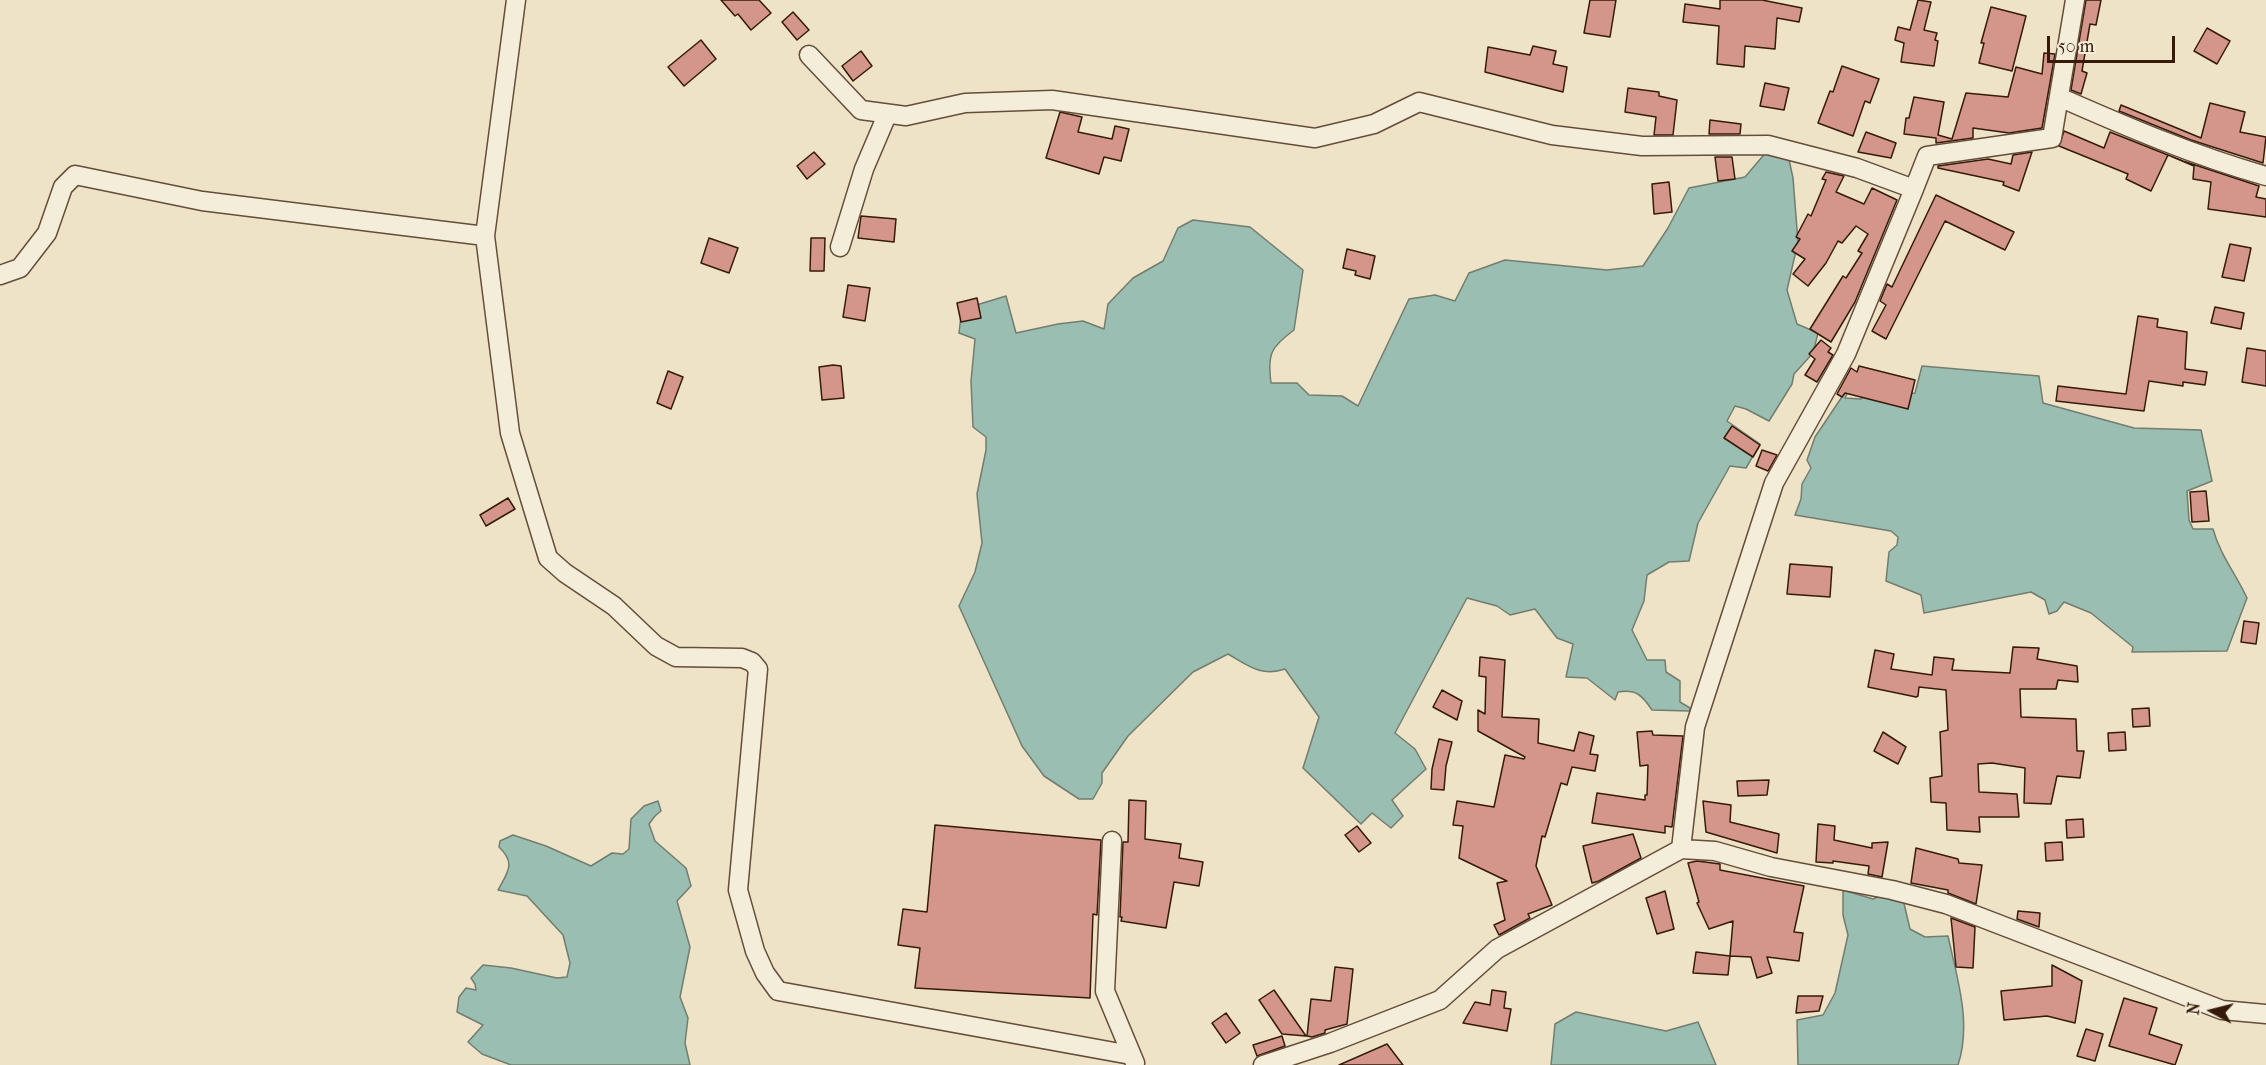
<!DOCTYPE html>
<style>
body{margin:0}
#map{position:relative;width:2266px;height:1065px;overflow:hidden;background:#eee3c6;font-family:"IM FELL French Canon",serif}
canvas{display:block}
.north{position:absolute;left:2182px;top:981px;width:60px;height:60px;-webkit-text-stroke:4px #f4edda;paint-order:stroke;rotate:277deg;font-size:16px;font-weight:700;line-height:24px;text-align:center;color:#361b0a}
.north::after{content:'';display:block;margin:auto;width:21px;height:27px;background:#361b0a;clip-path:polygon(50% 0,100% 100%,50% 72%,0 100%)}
.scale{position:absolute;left:2047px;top:36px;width:128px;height:27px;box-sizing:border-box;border:3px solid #361b0a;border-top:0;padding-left:8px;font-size:18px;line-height:21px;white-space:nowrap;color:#361b0a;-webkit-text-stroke:4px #f4edda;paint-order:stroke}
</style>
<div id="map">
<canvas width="2266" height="1065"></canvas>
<div class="north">N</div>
<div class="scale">50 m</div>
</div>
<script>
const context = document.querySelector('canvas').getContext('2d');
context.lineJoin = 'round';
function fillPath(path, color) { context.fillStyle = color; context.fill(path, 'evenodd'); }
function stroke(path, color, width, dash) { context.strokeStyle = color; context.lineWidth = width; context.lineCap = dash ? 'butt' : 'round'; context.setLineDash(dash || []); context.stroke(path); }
const water = new Path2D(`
 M1768 150 1788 155 1793 178 1798 242 1787 290 1797 324 1818 333 1813 353 1794 374 1792 384 1769 421 1746 409 1735 406 1727 421 1760 444 1746 468 1730 466 1698 523 1689 561 1669 562 1647 575 1644 601 1632 630 1647 660H1665L1666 672 1680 681V702L1690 708V711L1652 710C1642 695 1636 689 1618 692L1615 700 1587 678 1566 677 1573 644 1557 638 1535 609 1510 615 1497 606 1467 598 1395 733 1415 749 1426 769 1392 800 1403 816 1391 828 1372 813 1361 824 1303 768 1319 717 1285 669C1261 677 1249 666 1228 654L1193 672 1128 736 1102 773V783L1093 799H1079L1044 776 1022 746 959 606 975 572 982 543 977 494 986 450V437L973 427 971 381 975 339 959 333 961 316 970 307 1006 296 1016 333 1058 324 1083 321 1104 329 1108 304 1133 278 1163 261 1178 228 1193 220 1250 227 1303 270 1294 330C1271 347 1267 354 1271 383H1297L1309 395 1342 396 1358 406 1409 299 1435 295 1455 301 1469 273 1505 260 1607 270 1643 266 1668 228 1689 188 1745 177Z
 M1922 366 2039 376 2043 403 2134 428 2201 430 2212 481 2187 491 2189 520 2193 529H2213C2220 555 2236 574 2247 598L2227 651 2132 652 2133 647 2091 613 2064 602 2057 611 2049 614 2045 600 2031 592 1924 613 1921 595 1886 581 1889 552 1897 545 1898 537 1891 531 1795 515 1801 499 1802 484 1811 468 1807 460 1815 437 1858 373 1845 398 1861 399 1871 386 1904 394 1915 393Z
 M658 801 661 811 655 816 649 824 655 841 686 868 691 886 677 901 690 947 680 997 688 1018 685 1043 690 1065H511L482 1054 468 1042 483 1025 457 1012 459 997 466 988 476 990 475 984 471 978 483 965 511 968 557 978 567 977 570 963 563 935 527 896 498 890C508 872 516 863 499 847L500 841 513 835 546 846 591 866 612 853 623 854 629 849 631 819 644 806Z
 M1843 890 1873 899 1882 895H1902L1910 929 1925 937 1948 936C1957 978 1972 1023 1958 1065H1798L1797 1020 1823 1015 1835 993 1848 935 1843 915Z
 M1576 1012 1666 1031 1698 1022 1716 1065H1551L1555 1024Z`);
fillPath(water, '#9abeb2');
stroke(water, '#727d6f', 1.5);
const building = new Path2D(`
 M721 0H759L771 13 751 30 738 14 735 16Z
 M1590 0H1616L1610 37 1584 33Z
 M1720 0H1762L1802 8 1799 22 1777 18 1775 49 1745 46 1744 67 1717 64 1719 26 1683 22 1685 4 1720 9Z
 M1918 0 1931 2 1924 30 1937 33 1935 40 1938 41 1934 66 1901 62 1904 43 1895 40 1898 27 1910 30Z
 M2086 0H2101L2096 25 2090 24 2082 71 2087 73 2081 94 2071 90Z
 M1991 7 2026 16 2012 71 1979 63 1984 43H1981Z
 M793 12 809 30 797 40 782 22Z
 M2207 28 2230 41 2217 64 2194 51Z
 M701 40 716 59 684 86 668 67Z
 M1533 46 1556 51 1553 64 1567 67 1563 92 1485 72 1488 47 1530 55Z
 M861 51 872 66 853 81 842 66Z
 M2044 53 2055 54 2042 128 2009 133 1973 128V138L1936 143V138L1904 134 1906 118H1909L1914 97 1944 102 1938 135 1952 139 1966 93 2008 97 2016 67 2042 74Z
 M1842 66 1879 79 1870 103 1865 101 1853 136 1818 123 1830 91 1833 92Z
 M1765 83 1789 88 1784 110 1760 106Z
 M1628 88 1659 92V96L1677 100 1673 135H1654L1656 117 1625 112Z
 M2210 103 2245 112 2240 132 2266 137 2263 163 2191 140 2119 111 2121 105 2201 138Z
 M1060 112 1082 117 1078 132 1112 139 1115 126 1129 129 1121 161 1104 157 1099 174 1046 158Z
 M1710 120 1741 124 1740 134H1709Z
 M2064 131 2104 148 2110 132 2183 161 2259 186 2256 197 2266 199V217L2208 209 2211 182 2193 179 2194 166 2168 155 2151 191 2126 179 2128 174 2059 146Z
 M1866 132 1896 143 1891 158 1858 152Z
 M814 152 825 164 807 179 797 166Z
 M2032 152 2019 191 2003 185 2004 182 1938 168V166L1988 159 2011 164 2013 155Z
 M1715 157H1732L1735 179 1718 181Z
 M1826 172 1844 176 1836 192 1864 204 1872 188 1897 200 1855 302 1831 342 1810 329 1843 276 1846 278 1862 253 1858 251 1868 234 1856 226 1842 243 1838 241 1826 263 1808 286 1793 274 1805 259 1792 251 1800 239 1796 237 1808 214 1811 216 1826 180 1822 179Z
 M1669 182 1672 212 1654 214 1652 184Z
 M1936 195 2014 232 2005 250 1945 221 1886 339 1872 331 1886 305 1880 301 1887 284 1892 287Z
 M861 216 896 219 894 242 858 238Z
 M709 238 738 248 729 273 701 263Z
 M811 238H825L824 271H810Z
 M2230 244 2251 248 2244 281 2222 277Z
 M1347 249 1375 256 1370 279 1355 275 1356 271 1343 268Z
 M848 285 870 288 865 321 843 317Z
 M977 298 981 318 961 322 957 303Z
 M2215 307 2244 313 2241 329 2211 323Z
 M2138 316 2158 319 2157 327 2187 332 2185 369 2207 372 2205 385 2183 382V386L2149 381 2144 411 2056 401 2058 386 2126 394Z
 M1821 340 1831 348 1828 352 1833 355 1817 382 1805 375 1815 359 1809 354Z
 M2247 348 2266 351V386L2242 382Z
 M833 365 841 366 844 398 822 400 819 367Z
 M1859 366 1915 380 1908 409 1845 393 1842 397 1837 394 1851 368 1857 372Z
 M668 371 683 377 671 409 657 403Z
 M1732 426 1760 445 1753 457 1724 438Z
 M1762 450 1777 455 1768 471 1756 466Z
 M2206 491 2209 521 2192 522 2190 492Z
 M508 498 515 509 486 526 480 515Z
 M1790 564 1832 567 1830 597 1787 594Z
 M2244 621 2259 623 2256 644 2241 642Z
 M2013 647 2039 648 2037 659 2077 666 2078 682 2058 680 2056 689H2020L2021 717 2076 719 2077 751H2084L2080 778 2057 776 2051 804 2024 803 2025 768 1992 763 1978 764 1979 792 2017 794 2019 817H1979L1980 832 1947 830 1946 803 1931 802 1930 778 1942 776 1940 732 1948 730 1946 690 1919 687 1918 696 1916 697 1868 687 1875 650 1894 654 1891 669 1932 675 1934 657 1954 659 1952 670 2010 673Z
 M1480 657 1505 660 1502 717 1539 719 1538 743 1574 751 1579 732 1594 736 1590 754 1598 755 1595 771 1572 767 1567 785 1561 783 1545 837 1542 836 1536 866 1552 905 1528 914 1530 918 1499 935 1494 925 1505 920 1497 883 1507 881 1459 858 1463 826 1453 825 1457 801 1494 807 1505 755 1524 759 1525 757 1478 731V710L1485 714 1486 677 1479 676Z
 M1442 690 1462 701 1457 720 1433 707Z
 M2149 708 2150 726 2133 727 2132 709Z
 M1652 731 1653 735 1683 736 1672 827 1665 826V833L1592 823 1597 793 1645 800V795H1647L1648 765 1640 766 1637 732Z
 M1883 732 1906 747 1898 764 1874 751Z
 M2125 732 2126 750 2109 751 2108 733Z
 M1439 739 1452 742 1446 766 1444 790 1431 789 1432 769Z
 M1769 780 1767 795 1738 796 1737 781Z
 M1129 800 1146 801 1145 839 1181 844 1179 858 1203 862 1199 886 1174 882 1166 928 1121 921 1122 917H1120L1123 842H1128Z
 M1703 801 1731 805 1730 822 1779 834 1777 853 1706 832Z
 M2083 819 2084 837 2067 838 2066 820Z
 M1818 824 1835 826 1834 840 1872 848V843L1888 842 1882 877 1868 874 1869 866 1833 861V863L1816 862Z
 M935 825 1101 840 1097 915 1093 914 1090 998 915 988 920 948 898 945 903 909 927 912Z
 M1357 826 1371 843 1359 852 1345 835Z
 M1633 834 1641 858 1599 881 1592 883 1583 846Z
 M2062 842 2063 860 2046 861 2045 843Z
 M1916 848 1958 859 1959 863 1982 865 1976 904 1948 893V890L1911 883Z
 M1697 861 1720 864V870L1804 886 1794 932 1803 933 1799 961 1767 957 1772 973 1757 978 1751 957 1730 956 1733 921 1709 929 1697 903 1699 902 1688 863Z
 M1665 891 1674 929 1657 934 1646 898Z
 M2018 911 2040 913 2039 927 2017 919Z
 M1951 918 1975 927 1973 968 1956 967Z
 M1696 952 1730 956 1728 975 1693 973Z
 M2052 965 2082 981 2075 1023 2047 1016 2004 1020 2001 991 2052 986Z
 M1335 967 1353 969 1347 1024 1325 1030V1033L1312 1037 1307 1036 1311 999 1331 1001Z
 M1274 990 1306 1036 1282 1034 1259 1000Z
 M1492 990 1506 992 1504 1008 1511 1009 1507 1031 1463 1023 1475 1002 1490 1005Z
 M1798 996H1823L1819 1011 1796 1013Z
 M2124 998 2157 1008 2149 1034 2182 1045 2175 1065 2109 1046Z
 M1226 1013 1240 1033 1226 1043 1212 1023Z
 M2086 1029 2103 1034 2095 1061 2077 1056Z
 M1282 1036 1285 1046 1257 1056 1253 1045Z
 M1387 1044 1403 1065H1339Z`);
fillPath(building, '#d4958a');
stroke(building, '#361b0a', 1.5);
const minor = new Path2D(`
 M516 0 485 236 510 433 548 558 565 573 614 606 656 646 676 657 742 658 752 662 758 669 738 890 755 951 765 973 778 991 1131 1055
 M809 55 861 110 906 116 965 103 1052 100 1315 138 1374 124 1419 102 1552 135 1642 146 1768 145 1857 168 1914 189 1846 354 1774 483 1695 727 1681 849
 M2059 97C2127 127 2195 156 2266 176
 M1914 189 1927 156 2052 138 2075 0
 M840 247 864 169 887 115
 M0 275 20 268 47 233 63 187 75 175 202 201 485 236
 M1112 841 1105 991 1135 1063
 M1263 1065 1330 1043 1440 1000 1497 949 1681 849 1715 851 1771 867 1892 890 1946 904 2222 1010 2266 1014`);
stroke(minor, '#644d39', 21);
stroke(minor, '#f4edda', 18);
</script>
